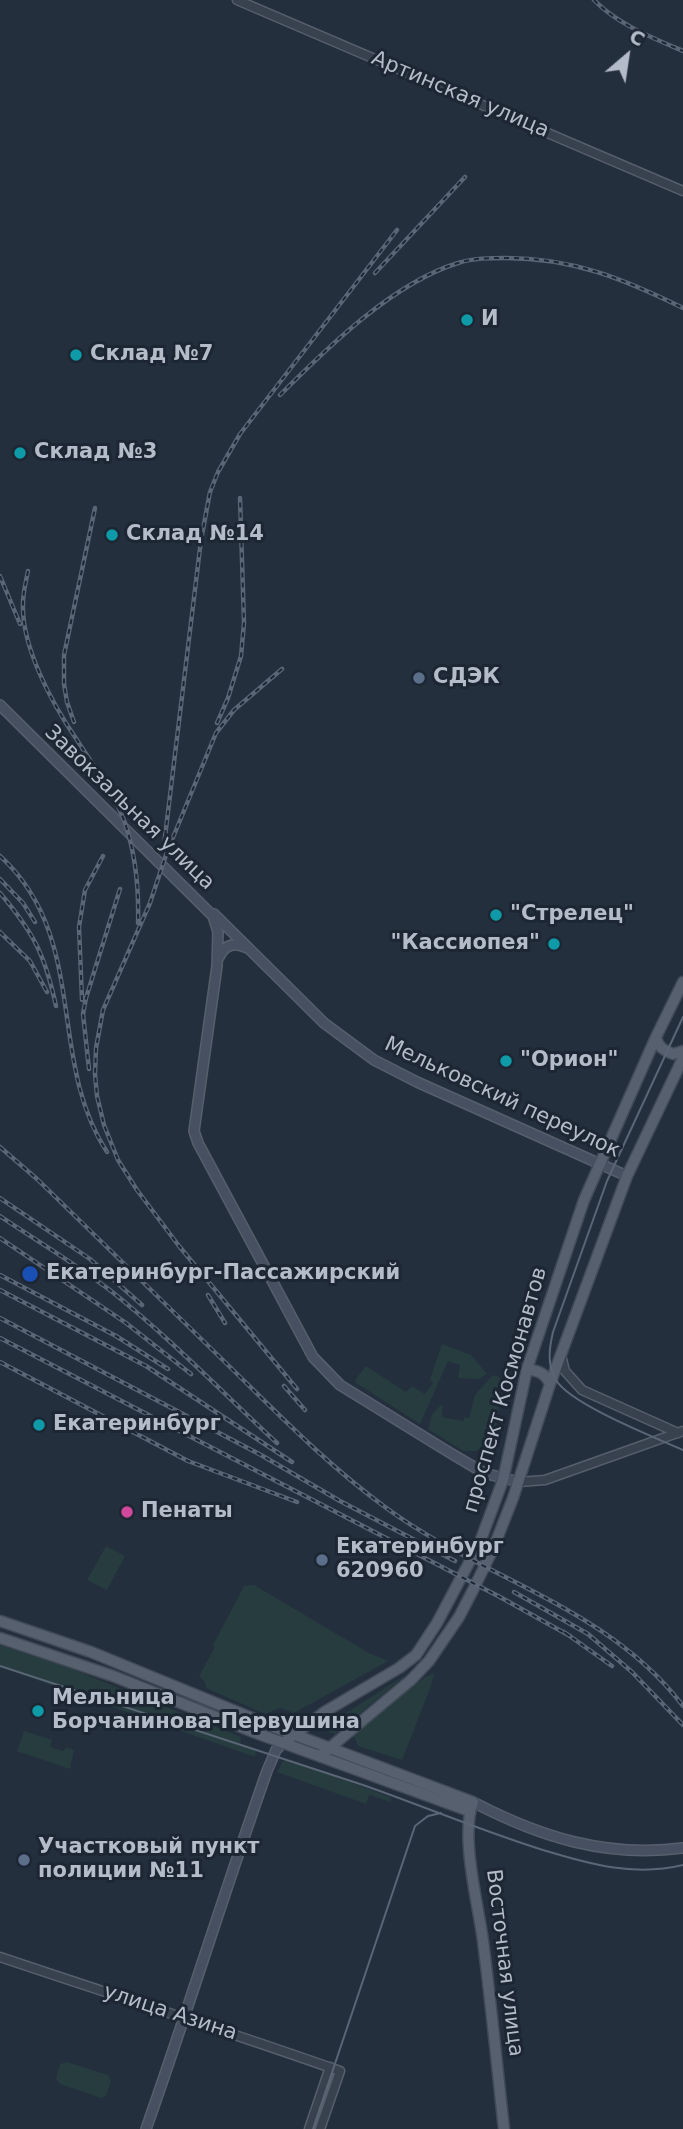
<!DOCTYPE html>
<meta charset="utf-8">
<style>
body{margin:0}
#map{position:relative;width:683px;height:2129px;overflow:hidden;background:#242f3e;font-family:"DejaVu Sans",sans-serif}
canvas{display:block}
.north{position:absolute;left:592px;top:21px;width:70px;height:70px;-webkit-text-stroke:5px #1d2633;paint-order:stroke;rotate:29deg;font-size:19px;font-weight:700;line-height:28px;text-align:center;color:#b4bcc9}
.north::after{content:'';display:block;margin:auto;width:24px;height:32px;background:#b4bcc9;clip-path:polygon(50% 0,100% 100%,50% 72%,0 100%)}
</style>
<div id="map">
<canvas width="683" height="2129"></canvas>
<div class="north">С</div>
</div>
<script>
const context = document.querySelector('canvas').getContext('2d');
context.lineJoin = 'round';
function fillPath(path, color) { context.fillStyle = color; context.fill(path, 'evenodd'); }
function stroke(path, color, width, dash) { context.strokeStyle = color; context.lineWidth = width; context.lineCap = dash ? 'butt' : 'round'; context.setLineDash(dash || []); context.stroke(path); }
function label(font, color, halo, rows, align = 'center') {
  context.font = font + ' "DejaVu Sans",sans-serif'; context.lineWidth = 6; context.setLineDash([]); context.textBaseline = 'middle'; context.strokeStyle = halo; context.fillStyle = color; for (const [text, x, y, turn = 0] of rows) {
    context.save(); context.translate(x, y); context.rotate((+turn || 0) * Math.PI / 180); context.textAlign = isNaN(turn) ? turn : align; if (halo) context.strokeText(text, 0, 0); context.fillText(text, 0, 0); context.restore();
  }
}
fillPath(new Path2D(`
 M442 1344 471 1355 487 1374 478 1379 458 1378 460 1365 448 1361 420 1424 356 1383V1379L366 1366 406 1392 412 1386 425 1394 433 1383 430 1379Z
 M493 1375 499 1377 504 1384 494 1434 477 1451H463L428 1429 432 1414 441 1405 443 1406 442 1417 463 1421 465 1417 469 1418 475 1395Z
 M106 1546 125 1556 107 1590 87 1580Z
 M254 1585 369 1653 388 1661 294 1713 280 1708 265 1714 206 1688 205 1682 199 1676 214 1649 213 1645 244 1586Z
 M0 1645 72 1669 241 1737 240 1745 256 1750 255 1757 0 1667Z
 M434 1673 431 1686 402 1760 358 1746 354 1736 358 1730 425 1677Z
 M407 1674 335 1734 325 1730 329 1724Z
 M24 1731 52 1740 50 1747 64 1751 66 1747 74 1750 70 1769 17 1751Z
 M290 1760 390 1797 391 1802 369 1795 366 1804 277 1772 283 1761Z
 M67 2062 108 2075 111 2081 106 2096 101 2098 60 2084 56 2079 60 2064Z`), '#263c3f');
const tertiary = new Path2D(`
 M237 0 683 191
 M561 1355 565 1371 582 1390 678 1433
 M519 1482 545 1480 683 1431
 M0 1957C113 1995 227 2031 340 2071L320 2129
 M309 2129 330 2067`);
const secondary = new Path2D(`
 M0 705 213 916 218 932 217 966 194 1131 198 1143 313 1357 340 1385 447 1451 484 1473 519 1482
 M214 914 324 1023 374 1060 417 1082 627 1176
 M219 957C225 944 235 942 247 948
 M473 1802C540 1837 606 1858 683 1848
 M146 2129C188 2010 225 1890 267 1771L276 1750 283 1743`);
const primary = new Path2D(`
 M656 1037C658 1047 663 1050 673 1054L683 1051
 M527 1369C539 1371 545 1373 550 1384
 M0 1621 91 1652 269 1725 473 1802C460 1836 478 1903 483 1941 491 2003 497 2066 504 2129
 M0 1638 113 1676 256 1733 469 1811
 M283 1743 326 1711 399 1668 416 1655 437 1623 480 1542 503 1480 527 1369 584 1200 656 1037 683 982
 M320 1756 411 1680 429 1661 459 1617 473 1590 493 1549 513 1498 550 1384 627 1176 683 1058`);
stroke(tertiary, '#565f6c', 11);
stroke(secondary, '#565f6c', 12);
stroke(primary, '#414a57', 13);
stroke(tertiary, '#38414e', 8);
stroke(secondary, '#465061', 9);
stroke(primary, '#56606e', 10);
stroke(new Path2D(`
 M683 1017 607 1181 553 1332C549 1349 547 1365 556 1380 570 1404 654 1437 683 1450
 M0 1666C121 1705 242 1745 363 1785 423 1806 482 1831 543 1850 589 1864 634 1877 683 1865
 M313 2129 415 1826 428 1816 441 1813`), '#5a6575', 2);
const rail = new Path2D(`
 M594 0C617 24 653 38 683 51
 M375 273 465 177
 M280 395C328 347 393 283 458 263 473 258 490 258 506 258 573 258 624 279 683 308
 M28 571C26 582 23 592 23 603 21 647 53 705 77 740 94 767 114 793 125 823 136 856 139 889 138 923
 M0 576 20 624
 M282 669 234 710 216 733 167 852 150 903 103 1010 96 1048 95 1074 97 1096 104 1125 118 1160 137 1190 179 1246 297 1389
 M74 722 67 702 64 684V655L95 508
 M217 723 228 698 241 656 244 623 240 498
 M164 845 201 540 210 492 218 472 240 434 397 230
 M0 856C90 938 46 1059 107 1152
 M0 879 23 903 35 922
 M0 893C34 933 45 955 56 1006
 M0 932 30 961 47 992
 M82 1000 79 927 85 890 103 856
 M89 1069 83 1014 86 998 120 889
 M0 1147 37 1179C102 1242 167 1305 231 1368 281 1417 329 1466 385 1507 482 1579 607 1606 683 1706
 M0 1198 90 1259 142 1305
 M0 1216C37 1241 76 1264 111 1291 170 1338 222 1392 277 1443
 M0 1238 126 1323 191 1374
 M0 1275 116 1336 168 1369
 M0 1290 146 1366 292 1462
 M208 1295 225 1323
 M0 1318 261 1455 340 1501 455 1561
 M0 1338 500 1597 570 1636
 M0 1362 188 1461 297 1502
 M284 1386 305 1410
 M514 1592 588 1634 632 1672 683 1725
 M564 1632 612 1666`);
stroke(rail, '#5a6575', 4.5);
stroke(rail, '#1d2633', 2, [5]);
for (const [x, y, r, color] of [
 [467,320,7,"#0f9aa8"],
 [76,355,7,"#0f9aa8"],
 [20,453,7,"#0f9aa8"],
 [112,535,7,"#0f9aa8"],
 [419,678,7,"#5c6f8a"],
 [496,915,7,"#0f9aa8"],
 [554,944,7,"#0f9aa8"],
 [506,1061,7,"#0f9aa8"],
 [30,1274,9,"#1a4fb4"],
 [39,1425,7,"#0f9aa8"],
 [127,1512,7,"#d1479c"],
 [322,1560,7,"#5c6f8a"],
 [38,1711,7,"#0f9aa8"],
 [24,1860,7,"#5c6f8a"]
]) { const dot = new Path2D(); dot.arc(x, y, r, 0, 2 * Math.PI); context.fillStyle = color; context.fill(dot); stroke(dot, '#1d2633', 2.5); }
label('21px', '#b4bcc9', '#1d2633', [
 ["Артинская улица",460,95,23],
 ["Завокзальная улица",129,808,44],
 ["Мельковский переулок",502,1098,25],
 ["проспект Космонавтов",506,1390,-74],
 ["Восточная улица",504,1963,83],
 ["улица Азина",170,2013,18]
]);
label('bold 21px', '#b4bcc9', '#1d2633', [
 ["И",481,320],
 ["Склад №7",90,355],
 ["Склад №3",34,453],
 ["Склад №14",126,535],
 ["СДЭК",433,678],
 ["\"Стрелец\"",510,915],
 ["\"Кассиопея\"",540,944,"right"],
 ["\"Орион\"",520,1061],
 ["Екатеринбург-Пассажирский",46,1274],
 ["Екатеринбург",53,1425],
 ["Пенаты",141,1512],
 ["Екатеринбург",336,1548],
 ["620960",336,1572],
 ["Мельница",52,1699],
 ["Борчанинова-Первушина",52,1723],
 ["Участковый пункт",38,1848],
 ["полиции №11",38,1872]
], 'left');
</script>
